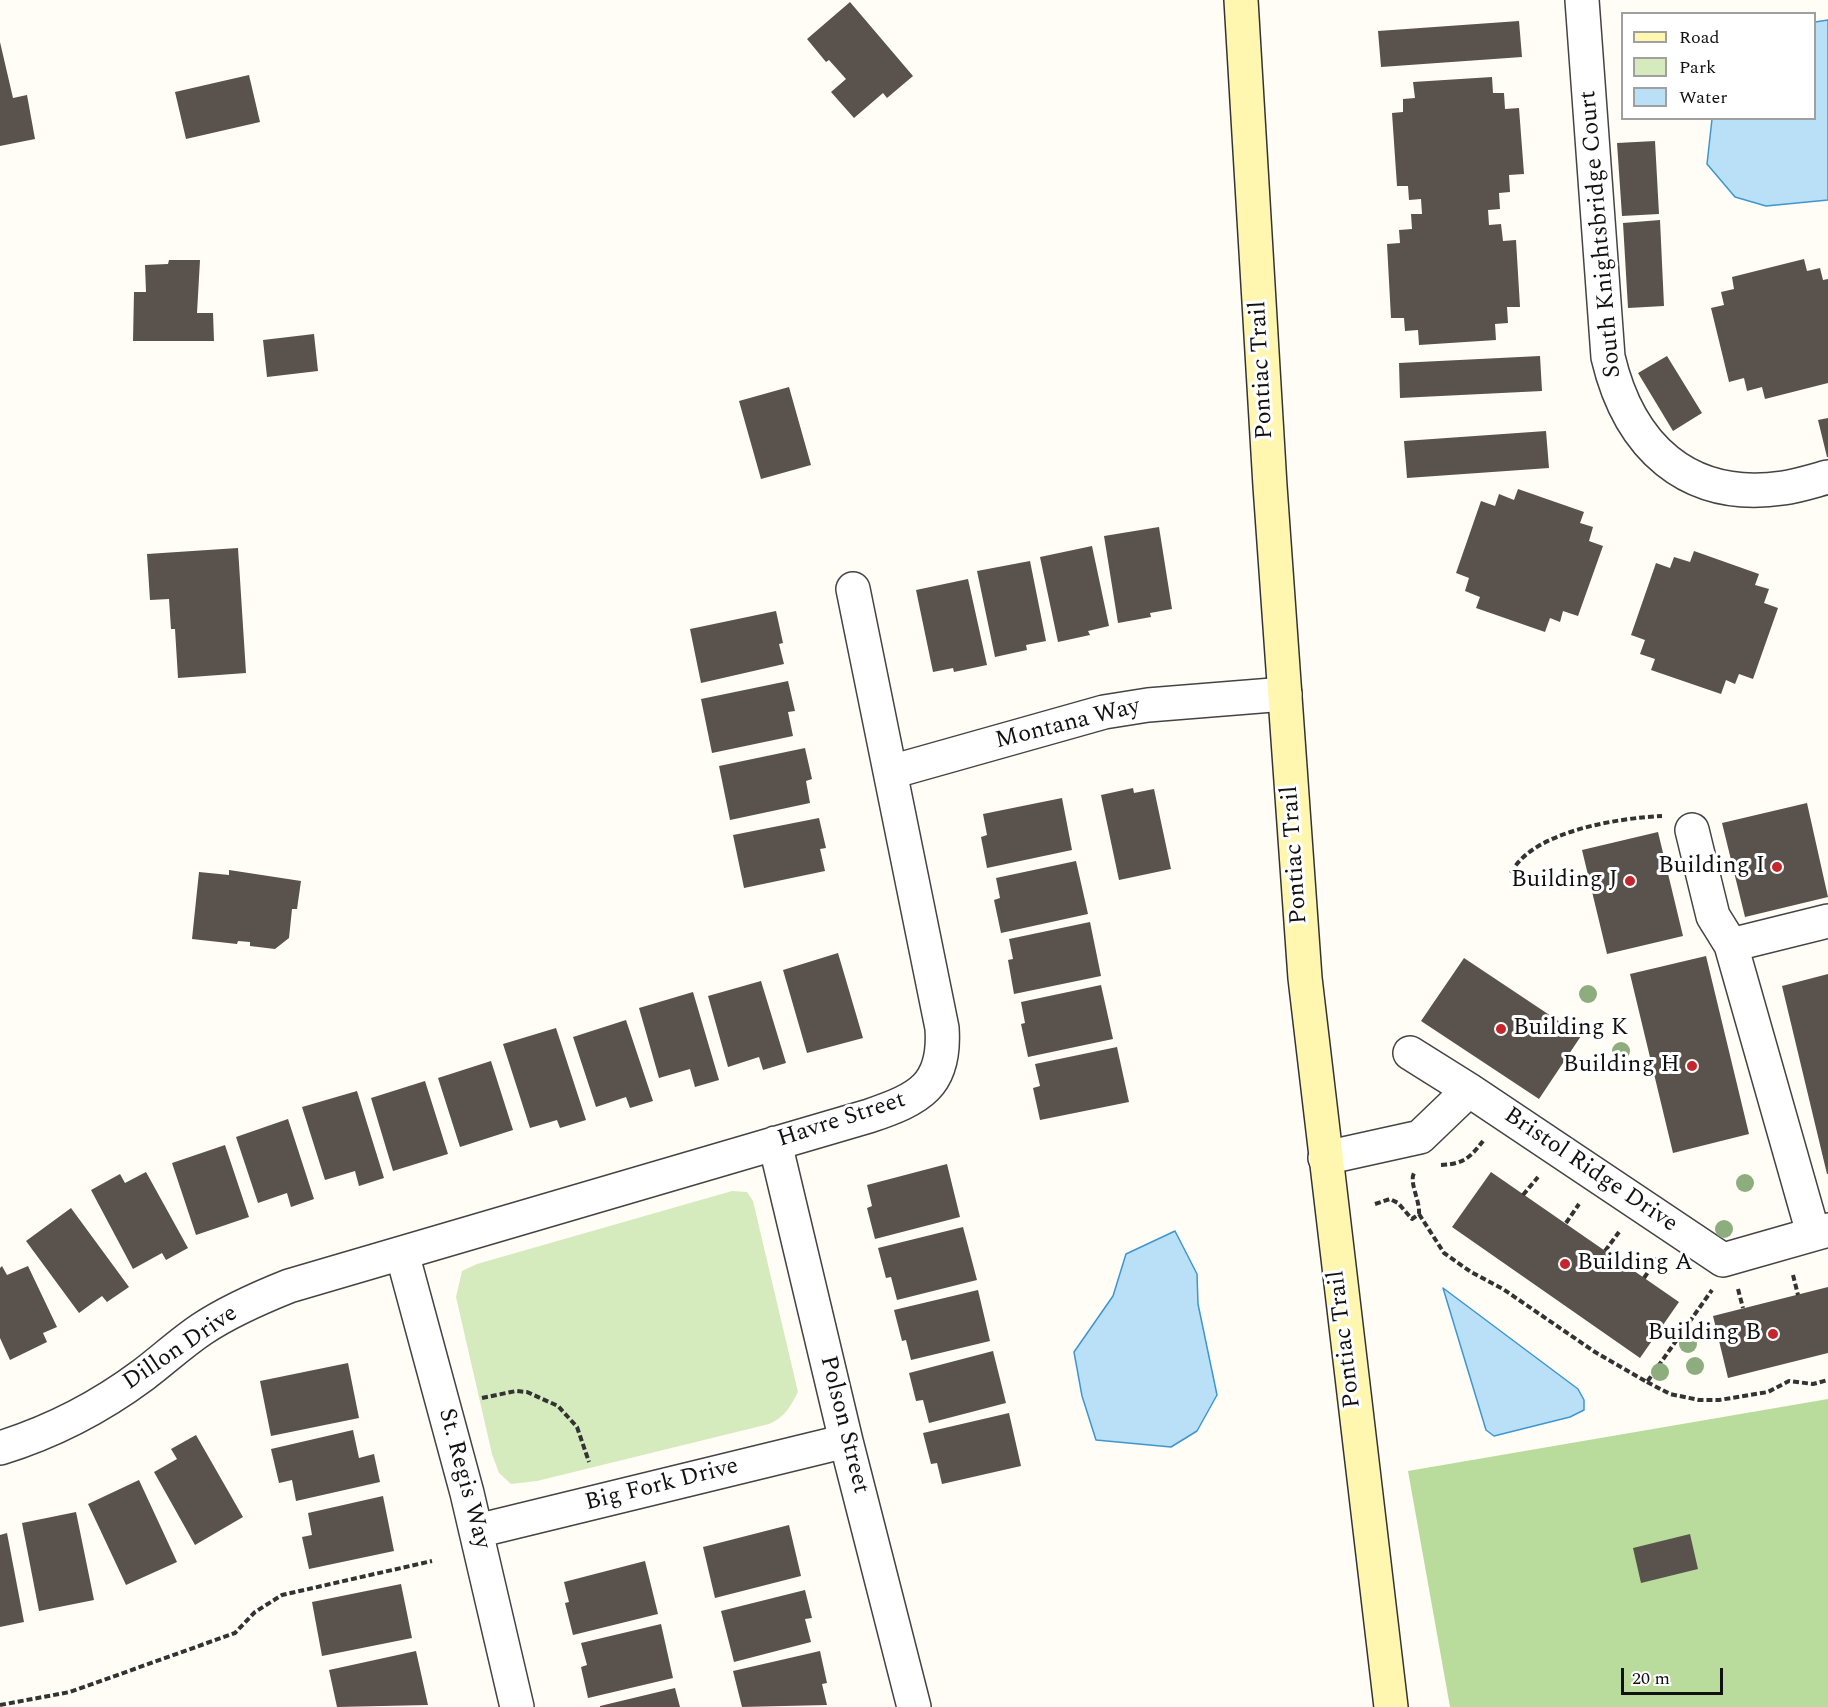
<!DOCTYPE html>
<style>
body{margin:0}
#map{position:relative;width:1828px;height:1707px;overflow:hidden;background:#fffdf5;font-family:Spectral,serif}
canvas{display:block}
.legend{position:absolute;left:1621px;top:12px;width:195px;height:108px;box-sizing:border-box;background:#fff;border:2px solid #a0a0a0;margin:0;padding:8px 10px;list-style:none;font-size:18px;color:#111}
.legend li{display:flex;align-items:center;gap:12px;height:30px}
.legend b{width:30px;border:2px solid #a0a0a0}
.scale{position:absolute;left:1621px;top:1668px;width:102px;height:27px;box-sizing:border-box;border:3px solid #111;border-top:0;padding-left:8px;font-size:18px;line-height:21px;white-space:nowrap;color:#111;-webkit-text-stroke:4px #fff;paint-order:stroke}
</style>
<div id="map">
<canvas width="1828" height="1707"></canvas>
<ul class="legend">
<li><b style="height:8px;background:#fff6b0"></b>Road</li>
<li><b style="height:16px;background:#d5ebbd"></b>Park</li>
<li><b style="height:16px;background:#b9e0f7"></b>Water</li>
</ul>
<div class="scale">20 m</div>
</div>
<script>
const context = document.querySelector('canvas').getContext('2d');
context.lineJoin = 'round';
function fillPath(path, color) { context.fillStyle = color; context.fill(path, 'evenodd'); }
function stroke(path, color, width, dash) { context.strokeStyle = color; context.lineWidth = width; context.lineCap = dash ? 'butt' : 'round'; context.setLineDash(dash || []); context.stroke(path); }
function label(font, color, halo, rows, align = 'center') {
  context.font = font + ' Spectral,serif'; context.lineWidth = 6; context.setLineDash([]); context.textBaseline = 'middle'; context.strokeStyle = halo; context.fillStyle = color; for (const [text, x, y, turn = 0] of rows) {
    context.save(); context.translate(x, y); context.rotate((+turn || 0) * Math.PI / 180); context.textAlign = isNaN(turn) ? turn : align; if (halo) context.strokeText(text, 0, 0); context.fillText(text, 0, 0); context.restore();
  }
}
fillPath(new Path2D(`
 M732 1191 747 1192 753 1201 798 1392C790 1407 785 1417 769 1424L537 1481 511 1484 499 1473 492 1454 456 1297 462 1271 477 1264Z`), '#d5ebbd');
fillPath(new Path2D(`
 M1828 1399V1707H1450L1408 1471Z`), '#b9dc9c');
const water = new Path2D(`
 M1828 20V200L1766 206 1735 197 1707 164 1712 119 1814 118 1815 22Z
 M1175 1231 1197 1274 1198 1304 1217 1395 1197 1431 1171 1447 1096 1440 1082 1396 1074 1352 1113 1296 1126 1254Z
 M1443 1288 1578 1389 1584 1400V1410L1570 1417 1494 1436 1486 1430Z`);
fillPath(water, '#b9e0f7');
stroke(water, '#3f96cf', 1.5);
fillPath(new Path2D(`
 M850 2 913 76 887 98 883 93 854 118 831 92 846 79 829 60 826 62 807 39Z
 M1519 21 1522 57 1381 67 1378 31Z
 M0 42 13 98 27 95 35 139 0 146Z
 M249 75 260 122 186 139 175 92Z
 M1492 77 1493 93H1504L1505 109 1519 108 1524 174 1509 175 1510 192 1499 193 1500 209 1488 210 1489 225 1501 224 1503 241 1516 240 1520 307H1507L1508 323 1495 324 1496 340 1419 345 1418 330 1405 331 1404 318H1391L1387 244 1400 243 1399 230 1412 229 1411 214H1422L1421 199 1409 200 1408 186H1397L1392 113 1403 112V99L1415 98 1413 82Z
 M1655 141 1659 214 1622 216 1617 143Z
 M1660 220 1664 306 1628 308 1623 223Z
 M1804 259 1807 271 1820 268 1823 280 1828 279V383L1765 399 1762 387 1747 391 1744 378 1729 382 1711 308 1724 305 1721 292 1734 289 1732 277Z
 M169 260H200L197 313H213L214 341H133L134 292H146L145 265 168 264Z
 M314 334 318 371 267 377 263 340Z
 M1540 356 1542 391 1400 398 1399 363Z
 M1667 356 1702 413 1673 431 1638 373Z
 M789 387 811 465 761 479 739 401Z
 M1828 418V457H1827L1818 420Z
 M1546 431 1549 468 1407 478 1404 441Z
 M1518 489 1584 512 1580 523 1593 527 1589 541 1603 546 1578 616 1563 611 1560 622 1550 618 1545 632 1476 608 1480 597 1465 591 1469 578 1456 573 1481 501 1495 506 1499 494 1514 500Z
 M1159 527 1172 609 1150 613 1151 617 1118 623 1104 536Z
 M1092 546 1109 626 1088 631 1090 635 1058 642 1040 557Z
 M238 548 246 673 178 678 175 629H171L169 599 150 600 147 554Z
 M1694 551 1759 574 1755 585 1769 589 1764 603 1778 608 1753 679 1739 674 1735 684 1726 680 1721 694 1651 670 1655 659 1640 654 1645 640 1631 635 1656 563 1670 568 1674 557 1690 562Z
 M1030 561 1046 641 1026 645 1027 650 995 657 977 571Z
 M968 579 987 665 954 672 953 668 933 672 916 590Z
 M776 611 783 643 779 644 784 664 701 683 690 629Z
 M788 681 795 711 788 712 793 736 712 753 701 699Z
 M805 748 812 779 806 781 810 803 730 820 719 766Z
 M1133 788 1134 793 1154 789 1171 869 1119 880 1101 795Z
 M1062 798 1072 850 987 868 981 837 987 835 983 814Z
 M1807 803 1828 897 1745 917 1722 823Z
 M819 818 826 848 820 849 825 871 744 888 733 835Z
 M1658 832 1683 936 1607 954 1582 850Z
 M1076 861 1088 914 1001 933 994 900 1000 898 996 878Z
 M229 870 301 881 297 909H292L289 938 275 949 250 946V942L238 941 237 944 192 939 199 872 229 875Z
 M1090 922 1101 976 1014 994 1008 960 1013 959 1009 939Z
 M838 953 863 1038 807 1053 783 970Z
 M1706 956 1749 1134 1673 1153 1630 974Z
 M1464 958 1581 1036 1539 1099 1421 1021Z
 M1828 974V1174H1827L1782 986Z
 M761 981 786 1063 763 1070 759 1057 728 1067 708 996Z
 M1101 985 1113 1039 1028 1057 1021 1024 1025 1023 1021 1002Z
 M693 992 719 1080 695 1087 690 1069 659 1078 639 1008Z
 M626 1020 653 1101 630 1108 626 1097 596 1107 573 1037Z
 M556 1028 586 1120 560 1128 557 1120 530 1128 503 1044Z
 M1117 1047 1129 1102 1040 1120 1033 1088 1040 1086 1035 1064Z
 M491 1061 513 1130 460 1147 438 1078Z
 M425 1081 448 1154 393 1171 371 1098Z
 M357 1091 384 1178 359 1186 355 1171 325 1180 302 1107Z
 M288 1119 314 1199 291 1207 287 1193 258 1203 236 1137Z
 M225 1145 249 1217 196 1235 172 1163Z
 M947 1164 960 1217 875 1239 867 1208 872 1206 867 1185Z
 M146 1172 188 1248 166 1260 162 1253 133 1269 91 1190 120 1174 125 1183Z
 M1491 1172 1679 1302 1640 1358 1452 1227Z
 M71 1208 129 1287 107 1302 102 1296 79 1313 26 1241Z
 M963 1227 977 1280 897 1300 891 1277 886 1278 878 1248Z
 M2 1266 7 1275 28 1266 57 1327 43 1333 47 1342 10 1360 0 1338V1268Z
 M1828 1287V1353L1728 1378 1713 1316Z
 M978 1290 990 1341 911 1360 906 1340 902 1341 894 1310Z
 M993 1351 1006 1403 929 1423 923 1400 916 1401 909 1373Z
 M348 1363 359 1418 271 1436 260 1381Z
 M1009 1413 1021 1466 942 1484 937 1463 931 1464 923 1433Z
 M353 1430 359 1458 374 1454 380 1482 296 1501 292 1480 279 1483 271 1449Z
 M196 1435 243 1517 195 1545 154 1472 177 1459 171 1449Z
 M139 1480 177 1562 126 1585 88 1504Z
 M383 1496 394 1551 309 1569 302 1537 312 1535 308 1513Z
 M76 1512 94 1600 39 1611 22 1523Z
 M789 1525 801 1576 715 1598 703 1547Z
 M7 1533 24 1622 0 1627V1535Z
 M1690 1534 1698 1569 1641 1583 1633 1548Z
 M645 1561 658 1614 573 1635 565 1603 569 1602 564 1582Z
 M401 1584 412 1638 322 1656 312 1602Z
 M805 1590 812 1618 805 1619 811 1642 734 1662 721 1611Z
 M661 1624 673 1678 588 1698 581 1667 587 1665 581 1643Z
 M416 1651 428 1705 337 1707 329 1670Z
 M820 1651 827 1683 822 1684 827 1705 742 1707 733 1671Z
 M675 1688 680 1707H600V1706Z`), '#5a524d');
const street = new Path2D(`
 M1582 0 1608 357C1629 446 1687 502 1783 488 1798 486 1813 481 1828 477
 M891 772 1104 712 1148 705 1285 694
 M1692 830 1713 916 1731 945 1813 1233
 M1731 945 1828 921
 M1410 1053 1469 1090
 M775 1143 846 1441 914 1707
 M1325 1158 1420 1137 1469 1090 1723 1260 1828 1230
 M402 1253 467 1493 517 1707
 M0 1448C52 1432 100 1407 143 1375 163 1360 181 1343 202 1329 229 1311 259 1298 289 1286L869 1116C919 1099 946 1086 942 1028L853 589
 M477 1531 846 1441`);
const secondary = new Path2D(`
 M1241 0 1270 486 1305 978 1391 1707`);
stroke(street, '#444', 36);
stroke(secondary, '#333', 36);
stroke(new Path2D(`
 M1511 873C1532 831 1619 818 1662 816
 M1441 1165C1463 1164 1470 1158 1483 1141
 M1523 1195 1538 1177
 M1375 1204 1390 1199 1398 1203 1412 1219 1419 1214C1420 1200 1409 1183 1414 1173
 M1419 1214 1444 1253 1471 1272 1503 1289 1595 1352 1647 1382 1712 1290
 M1566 1223 1579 1204
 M1605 1251 1619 1232
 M1793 1275 1798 1295
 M1644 1278 1659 1256
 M1738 1289 1743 1308
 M1647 1382 1670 1394 1699 1400H1719L1768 1392 1789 1381 1813 1384 1828 1380
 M482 1398 516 1391 527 1392 558 1406 577 1427 589 1462
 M0 1705 70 1692 235 1633 255 1612 282 1595 432 1561`), '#333', 4, [6, 3]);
stroke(street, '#fff', 33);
stroke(secondary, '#fff6b0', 33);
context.fillStyle = '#8dad7f';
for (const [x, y] of [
 [1588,994],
 [1621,1051],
 [1745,1183],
 [1724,1229],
 [1688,1344],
 [1695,1366],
 [1660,1372]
]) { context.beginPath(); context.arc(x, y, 9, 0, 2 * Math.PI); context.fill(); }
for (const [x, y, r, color] of [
 [1777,867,6,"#c4262e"],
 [1630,881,6,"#c4262e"],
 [1501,1029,6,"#c4262e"],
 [1692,1066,6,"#c4262e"],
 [1565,1264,6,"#c4262e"],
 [1773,1334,6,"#c4262e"]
]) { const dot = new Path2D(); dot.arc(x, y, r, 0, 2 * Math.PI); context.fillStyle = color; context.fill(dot); stroke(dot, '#fff', 2); }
label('24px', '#111', '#fff', [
 ["South Knightsbridge Court",1602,234,-95],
 ["Pontiac Trail",1263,370,-93],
 ["Montana Way",1068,725,-14],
 ["Pontiac Trail",1296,855,-94],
 ["Havre Street",842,1121,-18],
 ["Bristol Ridge Drive",1590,1171,34],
 ["Pontiac Trail",1346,1339,-97],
 ["Dillon Drive",181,1349,-34],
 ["Polson Street",843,1425,76],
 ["St. Regis Way",463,1479,75],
 ["Big Fork Drive",662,1486,-14]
]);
label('24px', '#111', '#fff', [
 ["Building I",1765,867],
 ["Building J",1618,881],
 ["Building K",1513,1029,"left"],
 ["Building H",1680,1066],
 ["Building A",1577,1264,"left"],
 ["Building B",1761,1334]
], 'right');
</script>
